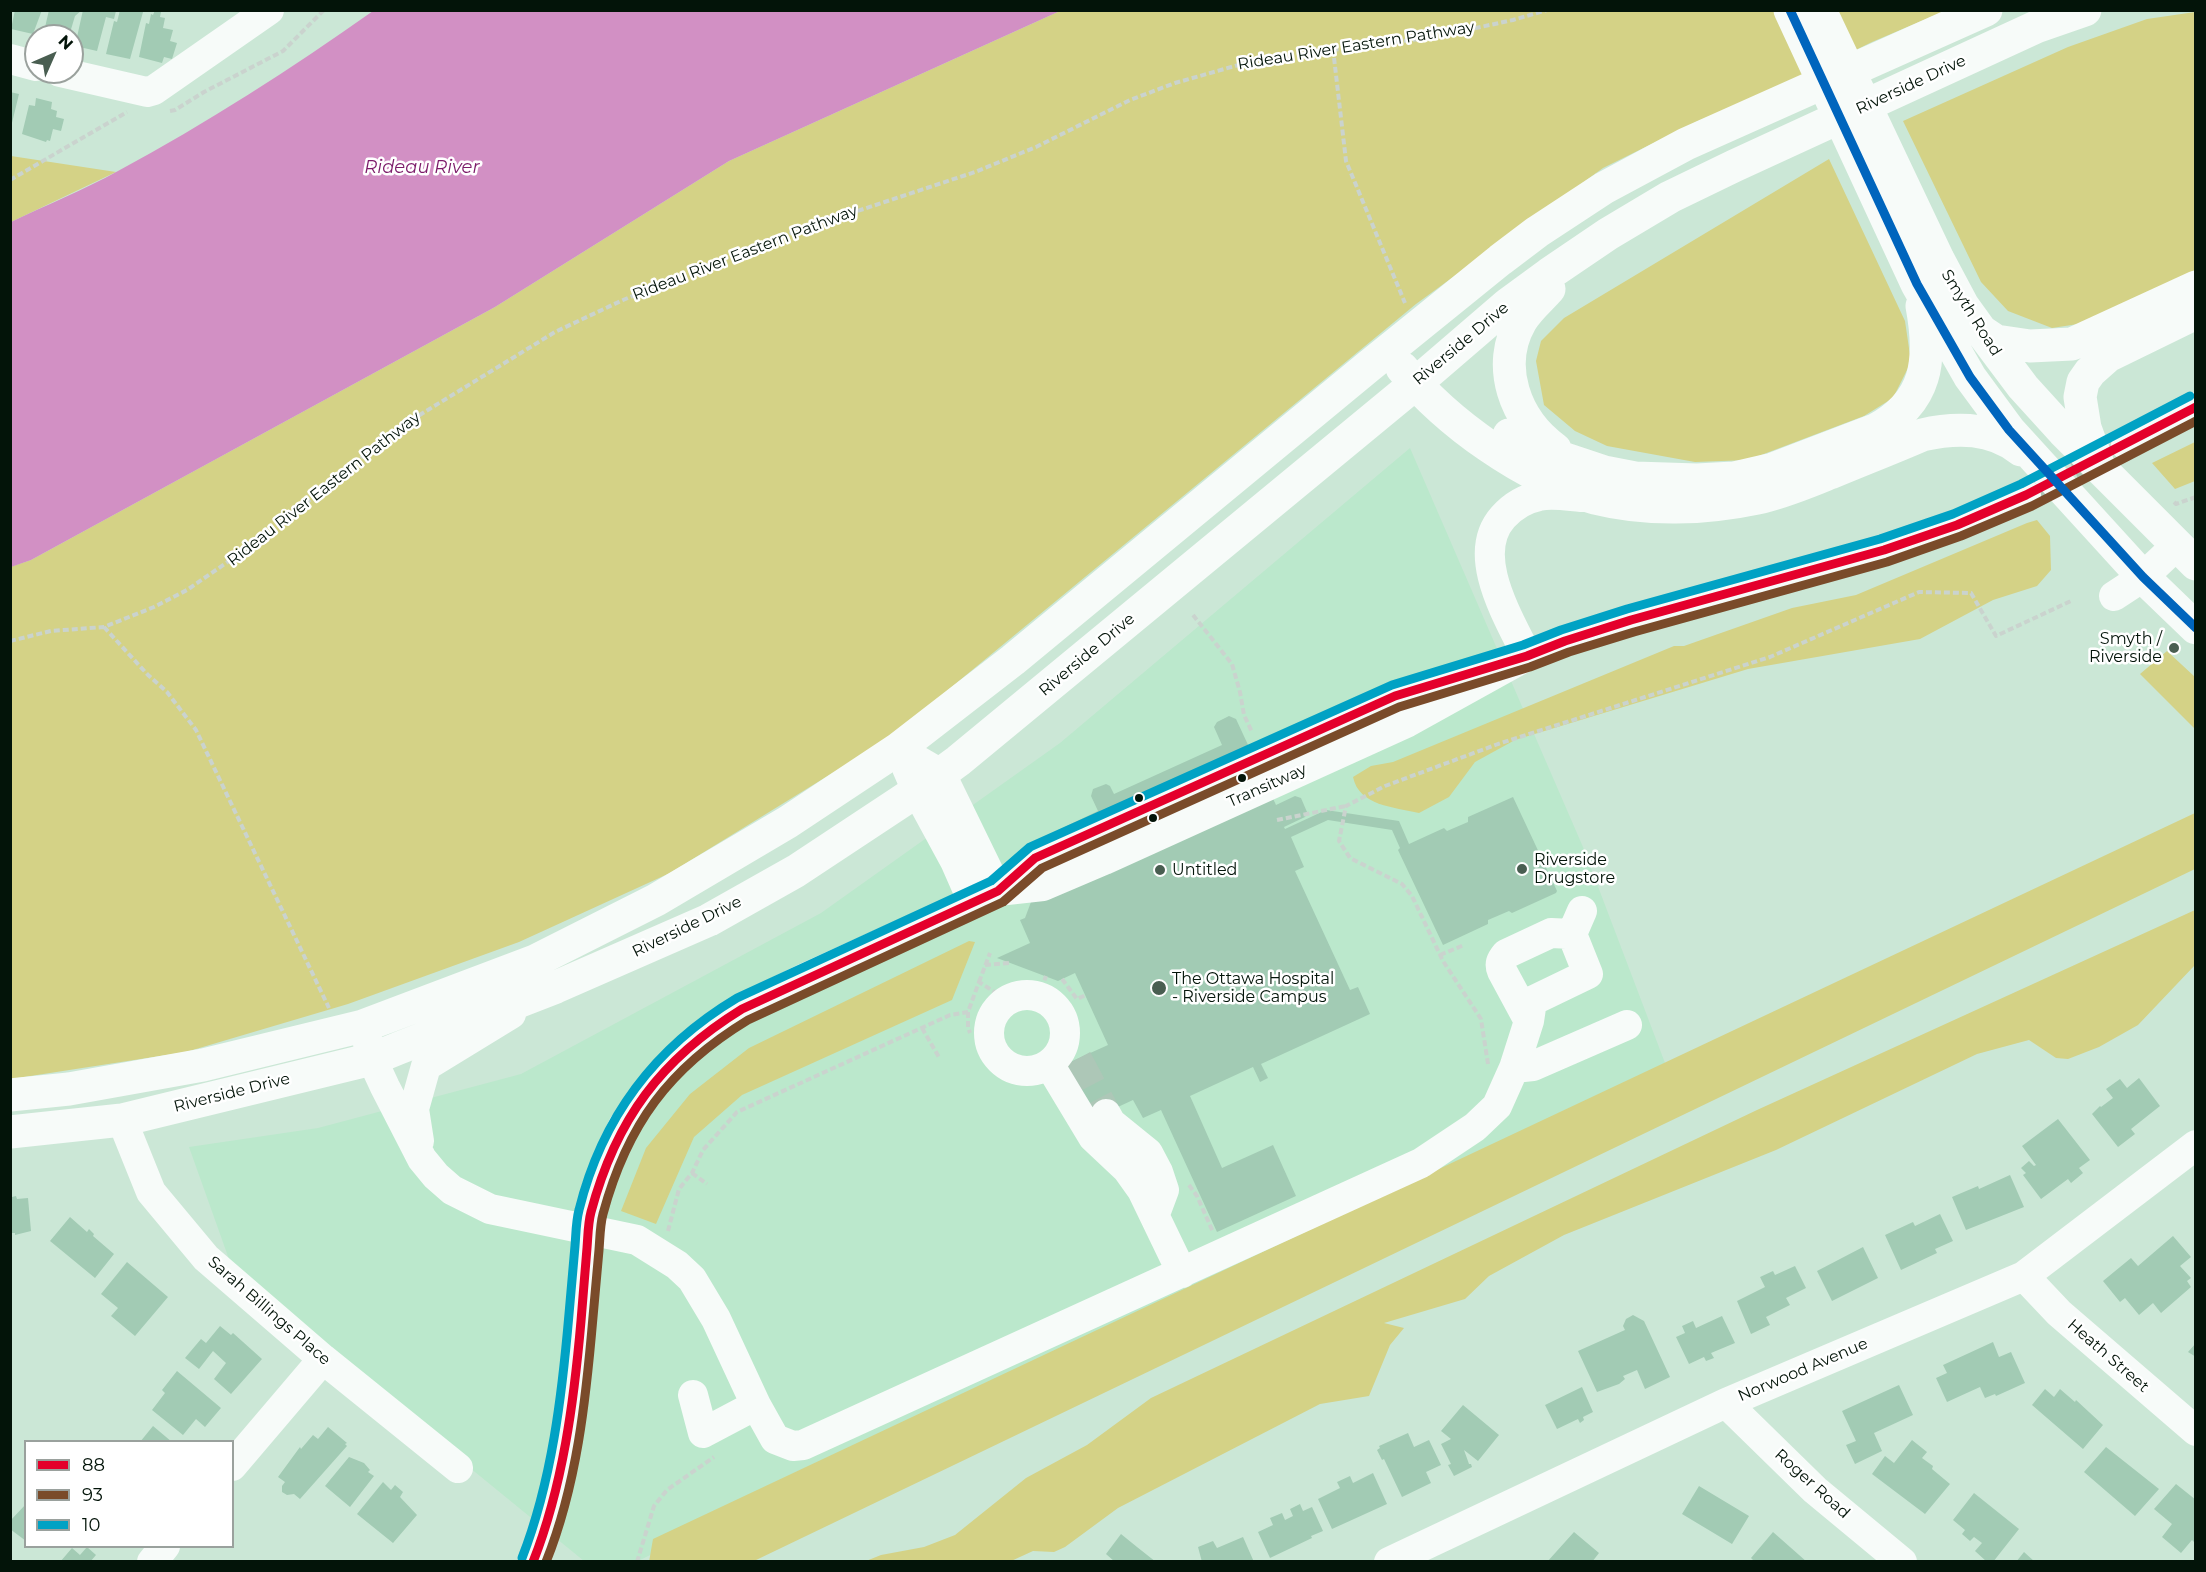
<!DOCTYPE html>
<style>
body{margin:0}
#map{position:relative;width:2206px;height:1572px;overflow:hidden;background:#cbe7d6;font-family:Montserrat,sans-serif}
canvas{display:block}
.frame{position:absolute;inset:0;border:12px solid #031409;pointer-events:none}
.legend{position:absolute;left:24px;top:1440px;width:210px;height:108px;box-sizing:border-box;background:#fff;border:2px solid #9aa19d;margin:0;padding:8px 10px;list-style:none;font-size:18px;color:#031409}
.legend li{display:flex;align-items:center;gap:12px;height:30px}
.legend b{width:30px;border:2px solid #9aa19d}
.north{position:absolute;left:24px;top:24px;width:60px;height:60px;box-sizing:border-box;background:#fff;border:2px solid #9aa19d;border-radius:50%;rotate:45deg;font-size:16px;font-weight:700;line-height:24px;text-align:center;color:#031409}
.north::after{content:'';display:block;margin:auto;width:21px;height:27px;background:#495e51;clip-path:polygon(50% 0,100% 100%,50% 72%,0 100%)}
</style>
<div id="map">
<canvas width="2206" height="1572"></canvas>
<div class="frame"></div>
<ul class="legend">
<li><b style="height:8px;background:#e4002b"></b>88</li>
<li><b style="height:8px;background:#7a4b2a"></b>93</li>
<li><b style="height:8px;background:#00a2c4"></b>10</li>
</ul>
<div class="north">N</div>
</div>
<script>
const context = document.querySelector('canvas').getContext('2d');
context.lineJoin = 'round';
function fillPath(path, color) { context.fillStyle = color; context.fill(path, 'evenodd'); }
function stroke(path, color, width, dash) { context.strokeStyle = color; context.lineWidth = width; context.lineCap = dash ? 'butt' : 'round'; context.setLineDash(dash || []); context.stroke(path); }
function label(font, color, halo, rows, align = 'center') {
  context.font = font + ' Montserrat,sans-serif'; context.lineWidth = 5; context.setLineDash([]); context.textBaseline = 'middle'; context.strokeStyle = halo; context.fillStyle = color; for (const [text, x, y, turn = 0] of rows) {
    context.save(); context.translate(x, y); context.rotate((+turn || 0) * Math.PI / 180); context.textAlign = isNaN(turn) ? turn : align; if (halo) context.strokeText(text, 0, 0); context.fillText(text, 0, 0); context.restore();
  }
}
fillPath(new Path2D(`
 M1410 448 1583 847 1665 1063 1360 1219 742 1510 638 1561H584L235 1276 189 1147 318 1128 521 1074 821 913 1060 743Z`), '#bbe8cc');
fillPath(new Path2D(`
 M1060 11H1945L1872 42 1793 81 1698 121 1603 168 1416 304 891 737 670 873 519 942 348 1004 186 1052 11 1079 10 567 31 560 495 307 729 161Z
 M2195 12V270L2091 322 2052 328 2008 311 1981 282 1903 121 2068 47 2147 19Z
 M11 156 116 172 11 222Z
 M1829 159 1905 321 1911 362 1893 398 1864 416 1748 460 1695 462 1607 446 1575 431 1544 405 1536 361 1541 341 1564 318Z
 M2195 442V481L2175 489 2152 463Z
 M2037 520 2050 536 2051 570 2037 586 1993 600 1920 639 1748 669 1515 740 1475 762 1449 797 1419 813C1394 807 1359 806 1353 777L1371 766 1393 762 1674 646H1684L1792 608 1856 595 2027 523Z
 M2167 651 2195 677V729L2140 674Z
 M2195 813V869L754 1561 649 1562 653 1539Z
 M2195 910V965L2138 1025 2099 1047 2068 1059 2056 1058 2029 1040 1977 1054 1776 1150 1564 1235 1489 1276 1465 1299 1384 1323 1404 1328 1390 1345 1369 1396 1320 1404 1118 1508 1065 1547 1054 1552 1033 1551 1009 1562 866 1561 881 1555 924 1547 955 1535 1026 1478 1087 1445 1151 1398 1757 1110Z
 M969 941 975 942 952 1000 742 1095 694 1137 656 1224 621 1211 646 1148 690 1094 749 1048Z`), '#d4d286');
fillPath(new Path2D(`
 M373 11V10L1060 11 729 161 495 307 31 560 11 567V222C46 205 84 190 118 171 207 123 291 69 373 11Z`), '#d290c4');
fillPath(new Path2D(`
 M15 10H42L33 34 11 29Z
 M49 10H82L75 16 69 36H43Z
 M83 10 116 11 114 19 106 17 97 51 75 46Z
 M120 10 143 12 130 59 106 54 114 21 117 22Z
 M155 10 161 12 160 17 165 18 163 28 173 30 170 41 177 43 172 59 164 57 162 63 139 57 146 23 149 24 151 14 153 15Z
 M10 92 19 94 11 127 10 126Z
 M36 98 52 102 51 109 57 111 56 117 64 119 61 131 53 129 50 141 47 140 46 142 22 134 29 105 35 106Z
 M1229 716 1236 719 1276 805 1295 796 1301 798 1307 812 1305 817 1284 827 1285 829 1326 810 1399 821 1409 844 1444 828 1447 831 1468 822V817L1513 797 1557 891 1556 893 1512 913 1509 911 1488 920V924L1443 945 1398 850 1400 848 1392 830 1328 820 1291 837 1304 867 1295 871 1350 990 1358 987 1370 1014 1261 1064 1268 1078 1260 1082 1253 1067 1190 1096 1222 1168 1273 1145 1296 1196 1217 1232 1161 1110 1143 1118 1133 1100 1094 1118 1068 1063 1108 1045 1075 973 1058 981 997 958 1030 943 1020 920 1025 918 1058 830 1098 811 1091 796 1093 789 1106 784 1110 786 1114 794 1222 745 1214 727 1217 722Z
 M2139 1078 2160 1106 2131 1129 2135 1134 2118 1147 2092 1114 2100 1106 2101 1107 2113 1098 2106 1089 2120 1079 2127 1088Z
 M2058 1119 2090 1160 2079 1168 2083 1173 2071 1183 2068 1179 2041 1199 2023 1175 2026 1173 2021 1168 2029 1161 2034 1166 2036 1165 2022 1146Z
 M2010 1175 2024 1207 1966 1230 1952 1197 1978 1186 1979 1189Z
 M16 1196 17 1199 28 1198 31 1231 15 1235V1233H10V1200L12 1197Z
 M1940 1214 1953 1241 1935 1249 1937 1253 1901 1270 1885 1235 1913 1222 1915 1226Z
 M70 1217 87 1232 89 1229 94 1234 93 1236 114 1254 95 1278 50 1241Z
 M2173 1236 2191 1257 2180 1266 2191 1278 2187 1281 2191 1287 2161 1313 2153 1303 2139 1315 2125 1298 2120 1302 2103 1281 2131 1258 2138 1266Z
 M1863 1247 1878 1278 1832 1301 1817 1271Z
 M127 1262 168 1297 135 1336 111 1316 118 1308 101 1294Z
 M1795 1266 1806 1288 1786 1298 1790 1305 1766 1317 1770 1325 1751 1334 1737 1301 1765 1287 1760 1277 1773 1271 1775 1275Z
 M1633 1315 1644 1321 1670 1377 1645 1389 1637 1370 1623 1376 1625 1379 1619 1384 1597 1392 1578 1351 1625 1330 1623 1326 1626 1319Z
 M1722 1316 1735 1343 1711 1353 1714 1358 1706 1361 1704 1357 1689 1364 1676 1337 1685 1333 1682 1326 1693 1321 1696 1328Z
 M220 1326 231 1335 233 1333 262 1359 231 1394 214 1379 226 1363 213 1351 199 1369 185 1358 201 1339 206 1343Z
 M1993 1342 1999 1357 2011 1352 2025 1383 1996 1396 1995 1394 1985 1398 1980 1387 1947 1402 1936 1378 1947 1373 1943 1365Z
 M2196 1343V1357L2188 1352Z
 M177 1371 221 1408 205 1427 196 1419 183 1435 152 1410 165 1393 162 1390Z
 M1899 1385 1913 1415 1874 1433 1882 1451 1855 1464 1846 1445 1856 1441 1842 1411Z
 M1582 1387 1593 1412 1583 1417 1584 1420 1580 1423 1578 1419 1557 1429 1545 1405Z
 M2045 1389 2054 1397 2060 1389 2075 1402 2076 1400 2103 1425 2083 1449 2032 1405Z
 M1463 1405 1499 1435 1478 1461 1464 1450 1469 1464H1471L1472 1467 1454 1476 1448 1465 1451 1464 1441 1444 1451 1439 1441 1431Z
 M153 1426 172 1442H140Z
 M328 1427 347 1443 345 1444 347 1446 300 1499 294 1494 287 1495 282 1492V1486L285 1482 278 1477 300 1447 301 1449 313 1435 318 1439Z
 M1408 1433 1414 1447 1429 1440 1441 1465 1426 1472 1431 1483 1402 1497 1384 1459 1382 1460 1377 1450 1380 1448 1379 1446Z
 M1912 1440 1927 1452 1922 1458 1933 1466 1932 1469 1950 1484 1925 1514 1872 1474 1885 1456 1894 1463Z
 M2106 1447 2159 1489 2135 1516 2084 1472Z
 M349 1457 364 1463 370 1470 368 1472 374 1476 350 1507 325 1486Z
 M1373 1473 1387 1504 1332 1529 1318 1499 1340 1488 1337 1482 1350 1476 1353 1483Z
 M383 1482 391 1490 395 1485 403 1492 400 1497 417 1515 393 1543 357 1514Z
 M2176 1484 2196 1500V1544L2192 1540 2181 1553 2162 1537 2172 1524 2154 1509Z
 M1699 1486 1749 1516 1732 1544 1682 1514Z
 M1974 1493 2019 1529 1993 1562H1987L1975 1551 1982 1543 1974 1537 1970 1541 1962 1534 1965 1530 1953 1520Z
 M26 1504V1541L10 1529V1521Z
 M1300 1504 1303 1511 1312 1507 1323 1531 1311 1536 1312 1538 1270 1558 1258 1532 1273 1525 1270 1518 1282 1513 1285 1520 1293 1516 1290 1509Z
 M1574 1532 1599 1553 1592 1562H1547Z
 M1773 1532 1807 1562H1755L1751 1558Z
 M1121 1534 1137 1547 1156 1562H1115L1106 1554Z
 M1243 1537 1254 1562H1202L1198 1547 1213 1541 1217 1548Z
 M87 1547 96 1555 90 1562H60L72 1548 80 1555Z
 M2024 1552 2035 1562H2016Z`), '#a2cbb4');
stroke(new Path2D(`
 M2034 491 2126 445
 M1077 1059 1106 1114`), '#adc7b7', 30, [30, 15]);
stroke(new Path2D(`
 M1333 49 1346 161 1405 303
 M170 111 175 110 204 92 283 51 324 10
 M10 180 127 112
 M2174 502 2176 504 2196 497
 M1193 615 1232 664 1240 692 1244 715 1252 732
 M104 627 148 675 167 692 196 730 329 1008
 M10 641 51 631 104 627 154 607 187 590 271 532 392 432 555 332 623 300 764 242 975 172 1036 147 1130 100 1175 83 1256 60 1434 37 1513 20 1547 10
 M1277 820 1346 806
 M1440 955 1464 945
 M985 965 1010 963
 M1062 979 1077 999 1086 995
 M979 982 990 953
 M1038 997 1046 976
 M968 1012V1027L970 1033
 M922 1028 940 1059
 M1488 1064 1481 1019 1443 961 1412 896 1402 884 1350 858 1339 841 1346 806 1385 786 1498 744 1770 657 1919 592 1971 593 1996 636 2073 600
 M692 1173 707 1184
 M1189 1185 1197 1196 1213 1232
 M668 1231 679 1189 692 1173 703 1150 737 1112 950 1015 968 1012 979 982 1007 1000
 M637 1562 654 1506 667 1490 714 1457`), '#cad3ce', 4, [6, 3]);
stroke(new Path2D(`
 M10 59 36 66
 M60 72 147 92 154 90 269 10
 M2126 445 2196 407
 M2114 596 2143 577 2177 545
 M1527 656C1509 618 1469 555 1503 517 1513 506 1524 499 1539 496 1552 493 1568 496 1581 497
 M898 749 941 774 998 891
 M907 768 917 791 955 861 973 902
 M998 891 1035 858 1395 696 1527 656 1565 641 1631 620 1884 550 1957 525 2026 495
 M989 1033a38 38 0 1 1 76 0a38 38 0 1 1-76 0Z
 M1529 1021 1502 971C1499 964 1501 960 1506 954L1551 933 1572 934
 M366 1035 372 1059 385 1087 422 1159 436 1176 452 1190 490 1209 637 1240 677 1265 692 1279 716 1319 756 1405 775 1439 793 1446 803 1445 1421 1163 1475 1127 1497 1106 1514 1068 1529 1021 1532 1001 1588 974 1572 934 1582 911
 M1049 1064 1093 1137 1127 1169 1142 1190 1182 1273
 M1514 1068 1533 1066 1627 1025
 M1106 1114 1111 1123 1148 1153 1158 1172 1164 1190 1155 1214
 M122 1120 151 1192 206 1258 323 1359 458 1468
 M419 1141 414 1109 426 1066 511 1014
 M2024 1276 2059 1313 2196 1431
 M693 1395 703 1433 756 1405
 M1726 1403 1815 1490 1902 1562
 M232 1466 323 1359
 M152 1562 165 1546
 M533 1562 547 1527 564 1450 578 1351 590 1214 597 1187 608 1158 623 1126 661 1075 686 1050 713 1027 742 1009 803 979 998 891 1043 886 1104 860 1408 722 1527 656
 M1389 1562 1726 1403 2024 1276 2196 1145`), '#f7fbf9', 30);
stroke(new Path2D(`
 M1790 10 1917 284 1970 377 2009 430 2143 577 2196 628
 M1820 10 1938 259 1963 306 1981 331 2023 387 2063 431 2196 564
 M1549 289C1540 299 1528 309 1521 321 1495 366 1515 420 1555 449
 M1981 331 1996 341 2030 346 2072 344 2196 287
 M1402 368C1447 423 1525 479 1595 498 1647 511 1705 509 1757 498 1782 493 1807 482 1830 473 1861 460 1892 448 1922 435 1957 427 1992 427 2021 450
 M1509 435 1532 448 1604 472 1635 478 1697 480 1734 478 1773 469 1875 430C1928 402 1932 360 1922 306
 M2097 461 2085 428 2080 397 2083 382 2090 372 2108 356 2196 313
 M10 1095 69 1089 203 1065 363 1026 535 961 656 900 788 822 898 749 1013 660 1369 366 1500 260 1537 232 1604 188 1686 144 1986 10
 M10 1132 122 1120 372 1059 399 1048 556 987 709 920 796 871 917 791 958 761 1415 384 1508 304 1549 274 1608 234 1670 197 1734 166 2036 27 2085 10`), '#f7fbf9', 33);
stroke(new Path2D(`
 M533 1562C563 1486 574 1401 581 1321 583 1296 585 1272 587 1248 588 1236 588 1223 591 1212 616 1119 661 1059 742 1009L998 891 1035 858 1395 696 1527 656 1565 641 1631 620 1884 550 1957 525 2026 495 2196 407`), '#e4002b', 9);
stroke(new Path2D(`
 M546 1562C577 1485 586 1399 593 1317 595 1295 597 1272 599 1250 600 1238 600 1225 603 1214 627 1125 669 1068 748 1020L1003 902 1042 868 1399 707 1530 667 1569 652 1634 632 1887 562 1961 536 2032 506 2196 421`), '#7a4b2a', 9);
stroke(new Path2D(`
 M522 1558C552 1481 562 1395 569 1314 571 1291 573 1268 575 1246 576 1234 576 1221 579 1210 602 1117 655 1047 737 998L991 881 1030 847 1392 685 1523 645 1561 630 1627 609 1880 539 1953 514 2021 484 2190 396`), '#00a2c4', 9);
stroke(new Path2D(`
 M1790 10 1917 284 1970 377 2009 430 2143 577 2196 628`), '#0065bd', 9);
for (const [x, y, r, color] of [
 [2174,648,6,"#495e51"],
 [1242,778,5,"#031409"],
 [1139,798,5,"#031409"],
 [1153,818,5,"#031409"],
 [1522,869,6,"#495e51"],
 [1160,870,6,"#495e51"],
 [1159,988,8,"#495e51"]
]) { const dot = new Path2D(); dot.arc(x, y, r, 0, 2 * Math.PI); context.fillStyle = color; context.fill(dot); stroke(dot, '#fff', 2); }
label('16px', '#031409', '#fff', [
 ["Rideau River Eastern Pathway",1356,46,-9],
 ["Riverside Drive",1911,85,-25],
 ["Rideau River Eastern Pathway",745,253,-21],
 ["Smyth Road",1971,313,58],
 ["Riverside Drive",1461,344,-40],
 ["Rideau River Eastern Pathway",324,489,-38],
 ["Riverside Drive",1087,655,-40],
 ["Transitway",1267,786,-24],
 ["Riverside Drive",687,927,-26],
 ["Riverside Drive",232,1093,-14],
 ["Sarah Billings Place",269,1311,41],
 ["Heath Street",2108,1356,41],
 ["Norwood Avenue",1803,1370,-23],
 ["Roger Road",1812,1484,42]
]);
label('16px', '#031409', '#fff', [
 ["Smyth /",2162,639,"right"],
 ["Riverside",2162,657,"right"],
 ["Riverside",1534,860],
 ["Drugstore",1534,878],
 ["Untitled",1172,870],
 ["The Ottawa Hospital",1172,979],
 ["- Riverside Campus",1172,997]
], 'left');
label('italic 18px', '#7b1a69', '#fff', [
 ["Rideau River",422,168]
]);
</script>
